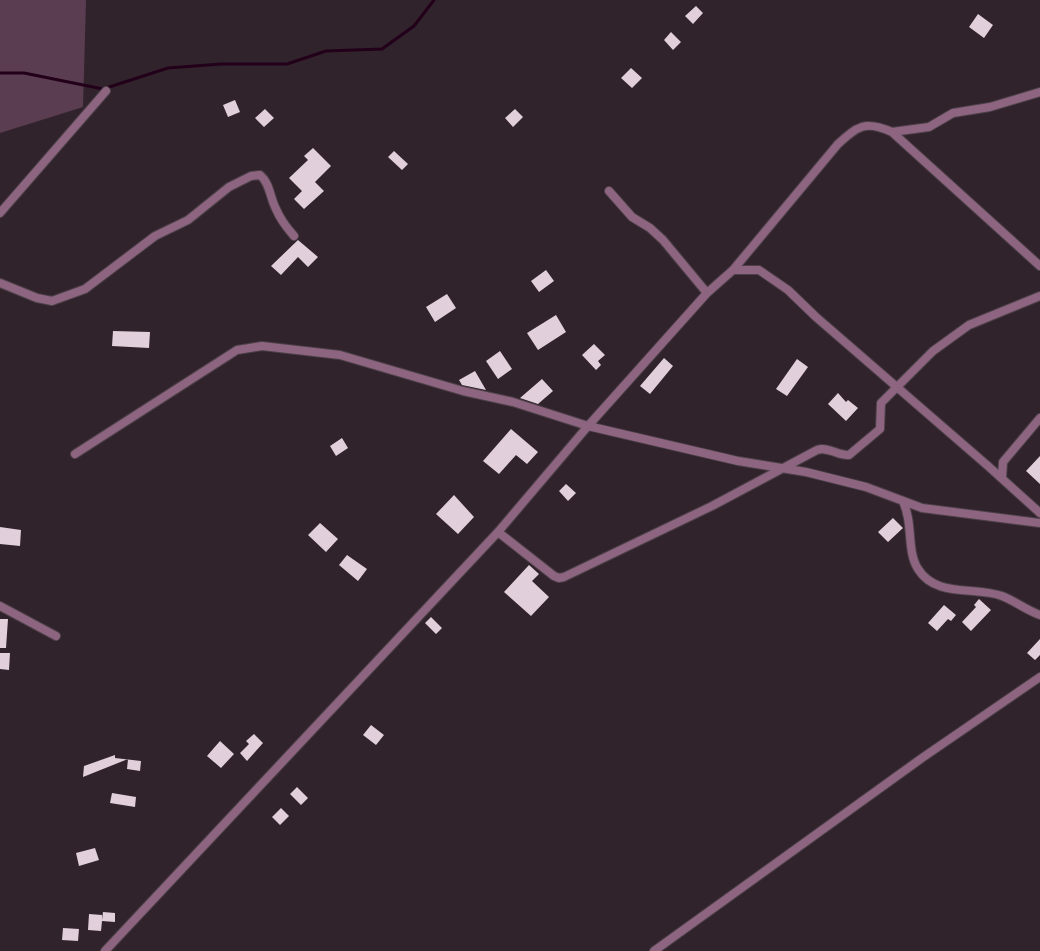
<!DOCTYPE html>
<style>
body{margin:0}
canvas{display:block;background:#31232c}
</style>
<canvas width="1040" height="951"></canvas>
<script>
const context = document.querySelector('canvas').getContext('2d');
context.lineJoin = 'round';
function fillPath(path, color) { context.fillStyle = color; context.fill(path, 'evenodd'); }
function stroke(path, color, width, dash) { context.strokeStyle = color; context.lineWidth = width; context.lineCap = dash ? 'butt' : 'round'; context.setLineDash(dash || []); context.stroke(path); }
fillPath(new Path2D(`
 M0 0H86L83 107 0 133Z`), '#5b3d51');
stroke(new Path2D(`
 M0 73H24L103 89 168 68 221 64H287L326 51 382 49 414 26 434 0`), '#22001a', 3);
fillPath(new Path2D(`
 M696 6 703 13 693 24 685 16Z
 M978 14 993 25 984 38 969 27Z
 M671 32 681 42 673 50 664 40Z
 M631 68 642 78 632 88 621 78Z
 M235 100 240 112 228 117 223 105Z
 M265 109 274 118 264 127 255 118Z
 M515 109 523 117 513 127 505 118Z
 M313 148 331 166 315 182 324 191 304 209 294 199 302 191 289 178 308 160 304 156Z
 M394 151 408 164 402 170 388 157Z
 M298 240 318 257 308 267 298 257 281 275 271 266Z
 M546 270 554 281 539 292 531 281Z
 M447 294 456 308 435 322 426 307Z
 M556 315 566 332 538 350 527 333Z
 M113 331 150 332 149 348 112 346Z
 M594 344 605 355 598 361 601 365 596 370 582 355Z
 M500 351 512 369 498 379 486 361Z
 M664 358 673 366 650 394 640 386Z
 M797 359 808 367 787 396 776 389Z
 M475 371 486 390 462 385 459 380Z
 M542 379 553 391 538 404 520 398Z
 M838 393 846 402 848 400 858 408 846 421 828 404Z
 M511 429 538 452 527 464 516 455 499 474 483 461Z
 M342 438 348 448 336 456 330 446Z
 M1040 456V484L1026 471Z
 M566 484 576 493 568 501 559 491Z
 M454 495 474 517 458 534 436 514Z
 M893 518 903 528 888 542 878 532Z
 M320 523 338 539 326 552 308 535Z
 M0 527 21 530 20 546 0 544Z
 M347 555 367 569 358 581 339 565Z
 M529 565 539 574 532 581 549 597 531 616 504 592Z
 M979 599 991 610 971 631 962 622 976 607 974 605Z
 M944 605 956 615 951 621 948 619 937 631 928 623Z
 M431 617 442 628 436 634 425 623Z
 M0 619H8L6 648H0Z
 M1040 639V655L1035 660 1027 653Z
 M0 653H10L9 670 0 669Z
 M371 725 384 735 376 745 363 735Z
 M254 734 263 743 247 761 240 753 249 744 246 741Z
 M220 741 234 754 221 768 207 756Z
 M115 755V758L141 761 140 771 127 769 128 759 83 777 84 766Z
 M297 787 308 798 301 805 290 794Z
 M112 793 136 797 135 807 110 803Z
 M281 808 289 816 280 825 272 817Z
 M95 848 99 860 79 866 76 853Z
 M103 912 115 913V922L102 921 101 931 88 930 89 914 102 915V920Z
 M63 928 79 929 78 941 62 940Z`), '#e1cfdb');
const street = new Path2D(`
 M892 132 929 127 953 113 990 107 1040 92
 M609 191 632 217 650 228 663 240 707 293
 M0 213 106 91
 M733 270H759L788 290 816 317 988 466 1040 513
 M0 283 37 298 52 301 85 289 155 236 188 220 229 187 251 176 260 175C270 183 270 198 276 209 280 219 287 228 294 236
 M75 454 237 350 262 346 340 355 463 391 513 402 588 426 738 461 806 472 866 487 922 508 1040 523
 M1002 478 1003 462 1040 418
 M903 501C905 506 907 512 908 518 911 534 909 555 918 569 936 598 975 586 1002 596 1015 601 1026 610 1040 615
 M498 532 554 576 559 578 564 577 712 506 817 450C828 446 838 456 849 455L880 429 881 403 933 351 969 325 1040 296
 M0 606 56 636
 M105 951 498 532 588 426 707 293 733 270 838 144C858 126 865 120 892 132L1040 266
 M654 951 922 758 1040 677`);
stroke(street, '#4d4048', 10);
stroke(street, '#8d6580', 8);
</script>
